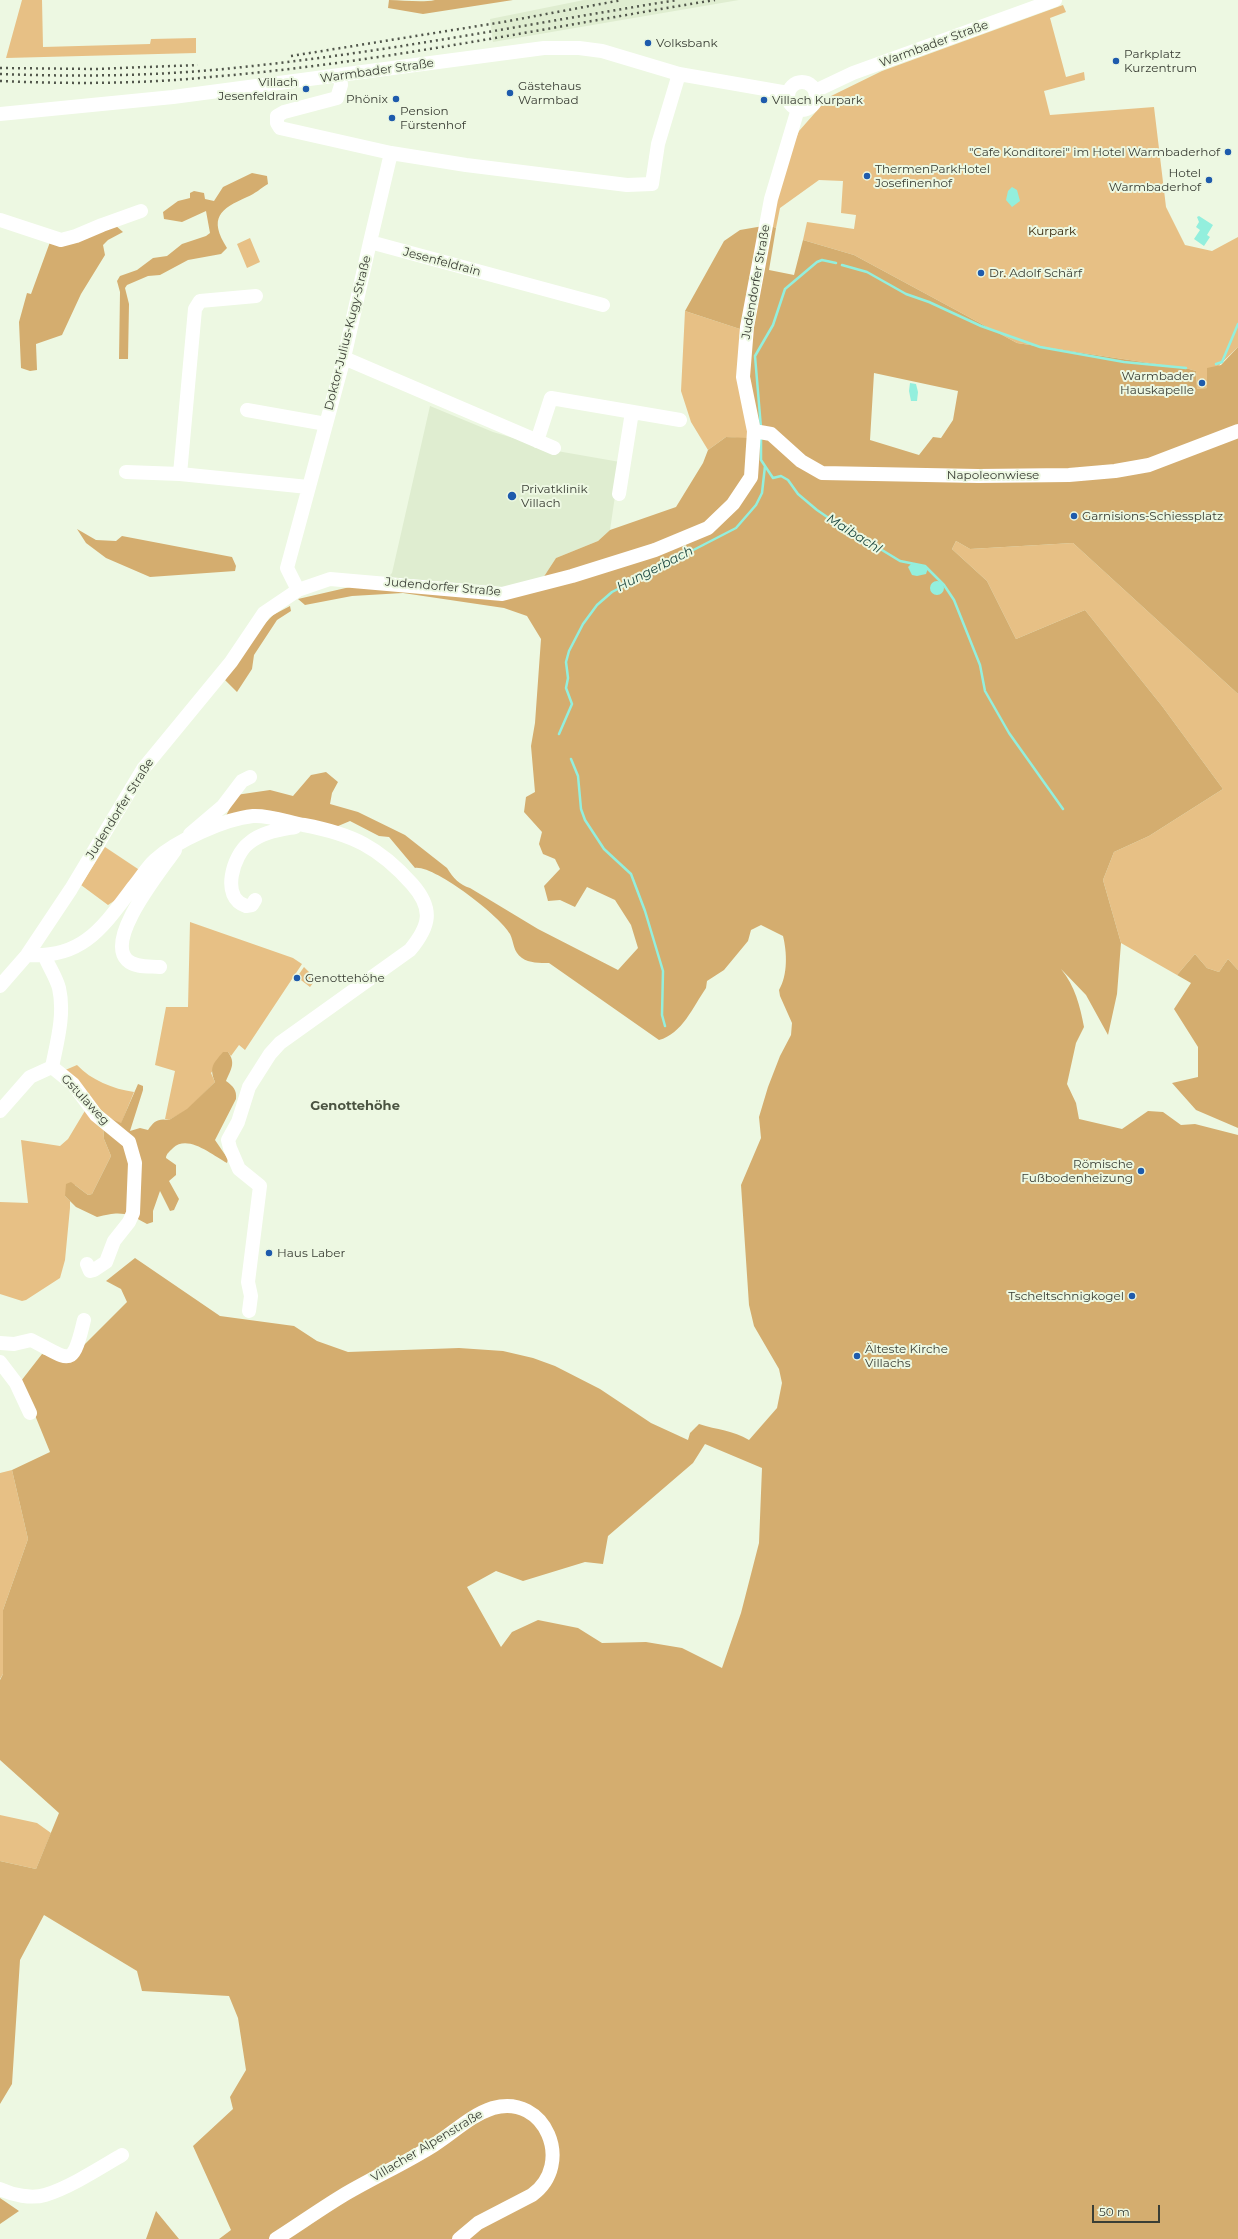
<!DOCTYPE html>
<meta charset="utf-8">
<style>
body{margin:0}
#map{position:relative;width:1238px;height:2239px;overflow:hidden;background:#edf8e2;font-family:Montserrat,sans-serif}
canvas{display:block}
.scale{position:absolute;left:1092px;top:2205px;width:68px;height:18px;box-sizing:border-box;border:2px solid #3a3e35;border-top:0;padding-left:5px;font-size:12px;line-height:14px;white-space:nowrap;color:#3a3e35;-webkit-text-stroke:3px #edf8e2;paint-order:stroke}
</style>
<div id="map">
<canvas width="1238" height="2239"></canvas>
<div class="scale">50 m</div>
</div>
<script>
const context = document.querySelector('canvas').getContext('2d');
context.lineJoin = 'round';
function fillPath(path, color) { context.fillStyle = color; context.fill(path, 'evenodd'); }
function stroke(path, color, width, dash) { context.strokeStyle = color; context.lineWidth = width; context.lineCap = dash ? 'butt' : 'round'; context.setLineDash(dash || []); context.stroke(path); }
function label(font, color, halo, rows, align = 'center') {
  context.font = font + ' Montserrat,sans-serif'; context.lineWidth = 4; context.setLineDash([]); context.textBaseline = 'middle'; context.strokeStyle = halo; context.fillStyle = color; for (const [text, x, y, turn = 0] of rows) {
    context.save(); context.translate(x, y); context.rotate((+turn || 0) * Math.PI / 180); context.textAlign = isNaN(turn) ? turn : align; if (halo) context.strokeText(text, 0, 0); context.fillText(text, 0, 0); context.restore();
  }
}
fillPath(new Path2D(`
 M584 0H739L493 42 490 19Z
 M430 406 493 432 557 451 620 462 610 530 598 541 556 558 543 578 508 594 387 578 392 573Z`), '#dfedd0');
fillPath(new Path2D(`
 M22 0H42L43 47 150 44 151 39 196 38V53L6 58Z
 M1063 5 1066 12 1050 18 1066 77 1084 72 1085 80 1044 91 1050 115 1154 107 1166 207 1185 245 1212 251 1238 237V347L1207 377V388L1197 389 1196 371 1189 369 1017 343 854 255 803 240 807 222 854 229 856 215 841 213 843 181 819 180 780 208 776 228 769 225 784 166 799 131 829 97 882 71Z
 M250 238 260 262 247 268 237 244Z
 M685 311 743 330 748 439 726 437 708 450 691 422 681 391Z
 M956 541 970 549 1073 543 1238 694V970L1228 959 1219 972 1207 968 1195 954 1177 975 1121 943 1103 880 1114 852 1149 836 1223 789 1162 706 1085 610 1016 639 987 581 952 549Z
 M105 847 141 871 117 899 108 905 81 885Z
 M190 922 293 958 302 964 245 1050 239 1045 231 1056 228 1052 211 1073 215 1082 187 1110 169 1120 165 1119 175 1071 155 1065 166 1007H188Z
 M304 967 316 979 310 987 297 977Z
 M77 1065C91 1080 113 1089 134 1092L121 1124 106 1121 63 1071Z
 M86 1109 103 1126 104 1139 111 1156 92 1194 88 1195 75 1185 65 1196 70 1201V1208L65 1260 60 1278 26 1300 22 1301 0 1294V1202L28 1203 21 1140 60 1146 68 1139Z
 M12 1470 28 1539 3 1610V1674L0 1679V1473Z
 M0 1815 37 1823 51 1833 36 1869 0 1861Z`), '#e7c085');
fillPath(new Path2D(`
 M389 0C404 0 421 3 435 0H513L423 14 388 8Z
 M252 173 267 176 268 184C261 188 255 194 247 197 220 209 208 218 227 248L221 254 188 260 160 275 148 276 127 285 125 288 129 304 128 359H119L120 292 117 281 120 276 137 270 153 258 167 256 182 244 206 236 210 233 206 211 182 222 164 219 163 212 178 201 190 198V193L194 191 204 193 205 199 214 201 223 187Z
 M115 225 123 232 108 240 103 245 105 255 81 294 62 335 36 344 37 370 30 371 21 368 19 322 27 293 31 294 50 242Z
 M769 225 776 228 769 270 794 275 803 240 854 255 1017 343 1189 369 1196 371 1197 389 1207 388V368L1221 365 1238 347V694L1073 543 970 549 956 541 952 549 987 581 1016 639 1085 610 1162 706 1223 789 1149 836 1114 852 1103 880 1121 943 1117 994 1108 1035 1086 995 1061 969C1075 986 1080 1006 1084 1027L1076 1043 1067 1084 1076 1103 1079 1119 1122 1129 1148 1111 1163 1112 1181 1125 1195 1124 1238 1135V2239H219L231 2230 193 2146 233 2109 230 2097 246 2070 238 2018 229 1996 142 1991 137 1971 44 1915 20 1960 12 2084 0 2104V1861L36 1869 59 1813 0 1760V1680L3 1674V1610L28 1539 12 1470 50 1452 21 1381 42 1354 68 1361 127 1302 121 1289 106 1281 135 1258 220 1316 294 1326 317 1341 348 1352 459 1348 503 1351 533 1358 555 1366 600 1389 651 1423 688 1440 690 1433 699 1424C717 1430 733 1430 749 1440L777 1408 782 1383 779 1369 754 1326 749 1305 741 1185 761 1138 759 1117 768 1087 780 1056 791 1035 792 1023 780 996 779 990C788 975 787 952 783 936L761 925 751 930 748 941 724 970 707 981 706 988C693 1007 682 1034 659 1040L549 963C540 963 529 963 522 958 513 952 514 942 510 934 500 916 434 865 415 868L389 837 379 836 350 821 331 829 226 816 236 795 270 790 293 796 311 775 326 772 338 782 332 793 330 804 358 812 405 835 447 868C453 878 460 885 470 888L538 929 618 970 638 948 631 925 615 900 587 887 575 907 560 900 548 901 544 886 560 869 555 859 543 854 539 844 542 832 524 812 526 797 535 792 531 746 535 723 541 639 527 616 504 608 403 593 352 596 305 605 298 599 350 587 508 594 543 578 556 558 598 541 610 530 676 507 703 463 708 450 726 437 748 438 746 375 749 332 685 311 724 241 740 230ZM874 373 958 391 953 420 941 438 933 437 919 455 870 440ZM705 1444 762 1468 759 1543 741 1613 722 1668 682 1648 646 1642 602 1643 578 1628 538 1620 512 1632 501 1647 467 1587 496 1571 523 1581 585 1562 603 1564 608 1536 693 1463Z
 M77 529 96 540 116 541 122 536 232 557 236 566 235 571 150 577 106 558 86 543Z
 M290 606 291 611 277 620 254 655 252 669 237 692 225 680 259 630 273 615Z
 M1195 954 1207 968 1219 972 1228 959 1238 970V1128L1196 1110 1172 1083 1198 1077V1047L1174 1009 1191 983 1177 975Z
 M223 1052H228C236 1063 231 1069 226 1081 233 1086 237 1090 236 1099L215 1140 228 1159 227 1163C212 1155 188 1134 173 1148 170 1151 166 1154 166 1158L176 1165V1175L169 1181 179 1199 174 1210 170 1211 160 1191 153 1211V1222L147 1224C126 1212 120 1211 97 1217L76 1207 65 1196 66 1184 71 1182 88 1195 92 1194 111 1156 104 1139 103 1126 109 1118 121 1123 138 1084 143 1086V1090L130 1131 140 1128 148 1130C154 1121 158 1118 169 1120L187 1109 215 1082C209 1067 213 1064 223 1052Z
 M0 2198 19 2211 0 2224Z
 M156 2211 179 2239H146Z`), '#d4ad6f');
fillPath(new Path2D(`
 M1012 187 1017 190 1020 201 1012 207 1006 200 1008 191Z
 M1199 216 1213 225 1207 235 1210 237 1204 246 1194 239 1200 230 1196 227 1199 222 1197 217Z
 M910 383 916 384 918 392 917 401H911L909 391Z
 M911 564 925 566 928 568 926 574 917 576 912 575 908 567Z
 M930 588a7 7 0 1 1 14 0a7 7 0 1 1-14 0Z`), '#93efdd');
stroke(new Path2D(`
 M842 265 867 272 906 294 929 302 981 326 1040 347 1124 362 1186 368
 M1216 364 1222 362 1238 324
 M761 428 755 356 773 325 785 289 817 262 822 260 836 263
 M761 437V460L773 478 781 476 788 480 798 494 817 510 868 545 877 547 900 561 925 566 944 585 954 600 980 665 985 691 1009 733 1063 809
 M559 734 572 704 566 688 568 678 566 662 569 651 583 624 597 605 612 592 736 528 756 505 762 493 765 466
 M571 759 578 776 581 809 585 820 604 849 631 874 645 911 663 971 662 1015 665 1026`), '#93efdd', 2.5);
stroke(new Path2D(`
 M340 76 341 85 337 98 284 112 277 116V123L280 128 391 153 466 165 627 185 652 184 658 144 679 74
 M788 96a14 14 0 1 1 28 0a14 14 0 1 1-28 0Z
 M815 91 853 73 1055 0
 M0 114 173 97 544 48H579L602 51 679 74 788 93
 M391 153 370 242 603 305
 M0 220 61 240 76 236 102 225 141 211
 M344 358 554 448
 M247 410 326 424
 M754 431 771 434 801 461 822 473 978 476 1069 475 1115 471 1149 465 1238 431
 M537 441 551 398 680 420
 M126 472 180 474 308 487
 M180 474 195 309 200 301 256 296
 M619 494 632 412
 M298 590 287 568 344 358 370 242
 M190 834 223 806 242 781 250 777
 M255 900 252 905 246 906C220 898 233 855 249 843 262 832 279 830 295 827
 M27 955C83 959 103 927 134 886 141 878 147 867 155 860 176 841 224 819 253 816 269 815 288 822 304 825 352 834 379 847 412 884 434 909 430 926 410 950L280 1043 270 1054 249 1087 238 1122 228 1140 230 1148 239 1169 260 1186 248 1282 251 1296 249 1311
 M45 957C49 967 56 977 59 988 65 1014 57 1042 52 1067
 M160 967C150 966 135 968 127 960 105 938 161 871 175 850
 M0 986 27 955 71 889 143 769 231 662 264 613 298 590 330 579 502 594 572 576 655 550 708 528 733 504 751 477 754 431 743 377 747 327 771 199 798 109
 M52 1067 73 1084 96 1115 129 1142 135 1163 133 1213 129 1222 114 1241 106 1262 94 1270 90 1271 87 1264
 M0 1111 30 1077 52 1067
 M0 1343 14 1344 31 1340C70 1359 72 1371 84 1320
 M0 1362 16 1383 30 1413
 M0 2189C13 2195 31 2199 45 2195 69 2188 100 2168 122 2155
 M276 2239C298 2225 319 2210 342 2196 372 2178 404 2164 434 2145 453 2133 471 2115 493 2108 545 2093 575 2164 532 2195L478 2223 459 2239`), '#fff', 14);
stroke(new Path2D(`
 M291 56 503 22 622 0
 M0 68 96 69 198 65
 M0 74C81 77 163 76 243 67 389 52 533 23 677 0
 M0 81C70 84 141 84 210 77 380 63 548 27 715 0`), '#51564b', 2.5, [2, 4]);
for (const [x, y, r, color] of [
 [648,43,4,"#1e5bac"],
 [1116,61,4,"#1e5bac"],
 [306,89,4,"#1e5bac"],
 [510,93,4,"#1e5bac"],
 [396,99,4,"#1e5bac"],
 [764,100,4,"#1e5bac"],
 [392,118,4,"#1e5bac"],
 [1228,152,4,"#1e5bac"],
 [867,176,4,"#1e5bac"],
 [1209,180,4,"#1e5bac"],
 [981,273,4,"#1e5bac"],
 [1202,383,4,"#1e5bac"],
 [512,496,5,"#1e5bac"],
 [1074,516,4,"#1e5bac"],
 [297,978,4,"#1e5bac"],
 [1141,1171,4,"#1e5bac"],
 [269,1253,4,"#1e5bac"],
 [1132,1296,4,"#1e5bac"],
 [857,1356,4,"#1e5bac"]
]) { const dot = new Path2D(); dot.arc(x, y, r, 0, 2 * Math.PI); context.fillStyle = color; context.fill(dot); stroke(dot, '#edf8e2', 1.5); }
label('12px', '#3a3e35', '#edf8e2', [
 ["Volksbank",656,43],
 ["Parkplatz",1124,54],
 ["Kurzentrum",1124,68],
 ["Villach",298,82,"right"],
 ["Jesenfeldrain",298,96,"right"],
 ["Gästehaus",518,86],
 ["Warmbad",518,100],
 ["Phönix",388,99,"right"],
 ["Villach Kurpark",772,100],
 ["Pension",400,111],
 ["Fürstenhof",400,125],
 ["\"Cafe Konditorei\" im Hotel Warmbaderhof",1220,152,"right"],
 ["ThermenParkHotel",875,169],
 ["Josefinenhof",875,183],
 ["Hotel",1201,173,"right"],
 ["Warmbaderhof",1201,187,"right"],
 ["Dr. Adolf Schärf",989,273],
 ["Warmbader",1194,376,"right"],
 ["Hauskapelle",1194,390,"right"],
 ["Privatklinik",521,489],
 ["Villach",521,503],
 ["Garnisions-Schiessplatz",1082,516],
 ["Genottehöhe",305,978],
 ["Römische",1133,1164,"right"],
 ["Fußbodenheizung",1133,1178,"right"],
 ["Haus Laber",277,1253],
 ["Tscheltschnigkogel",1124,1296,"right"],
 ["Älteste Kirche",865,1349],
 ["Villachs",865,1363]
], 'left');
label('12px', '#3a3e35', '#edf8e2', [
 ["Warmbader Straße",934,44,-20],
 ["Warmbader Straße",377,71,-8],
 ["Jesenfeldrain",442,262,15],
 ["Judendorfer Straße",756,282,-80],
 ["Doktor-Julius-Kugy-Straße",348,333,-76],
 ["Napoleonwiese",993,475],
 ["Judendorfer Straße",443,587,5],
 ["Judendorfer Straße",120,809,-58],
 ["Gstulaweg",85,1100,47],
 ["Villacher Alpenstraße",427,2146,-31]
]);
label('12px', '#37270a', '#edf8e2', [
 ["Kurpark",1052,231]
]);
label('italic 13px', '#214b43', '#edf8e2', [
 ["Maibachl",854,534,32],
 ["Hungerbach",655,569,-27]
]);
label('bold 13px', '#4b5442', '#edf8e2', [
 ["Genottehöhe",355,1106]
]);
</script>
